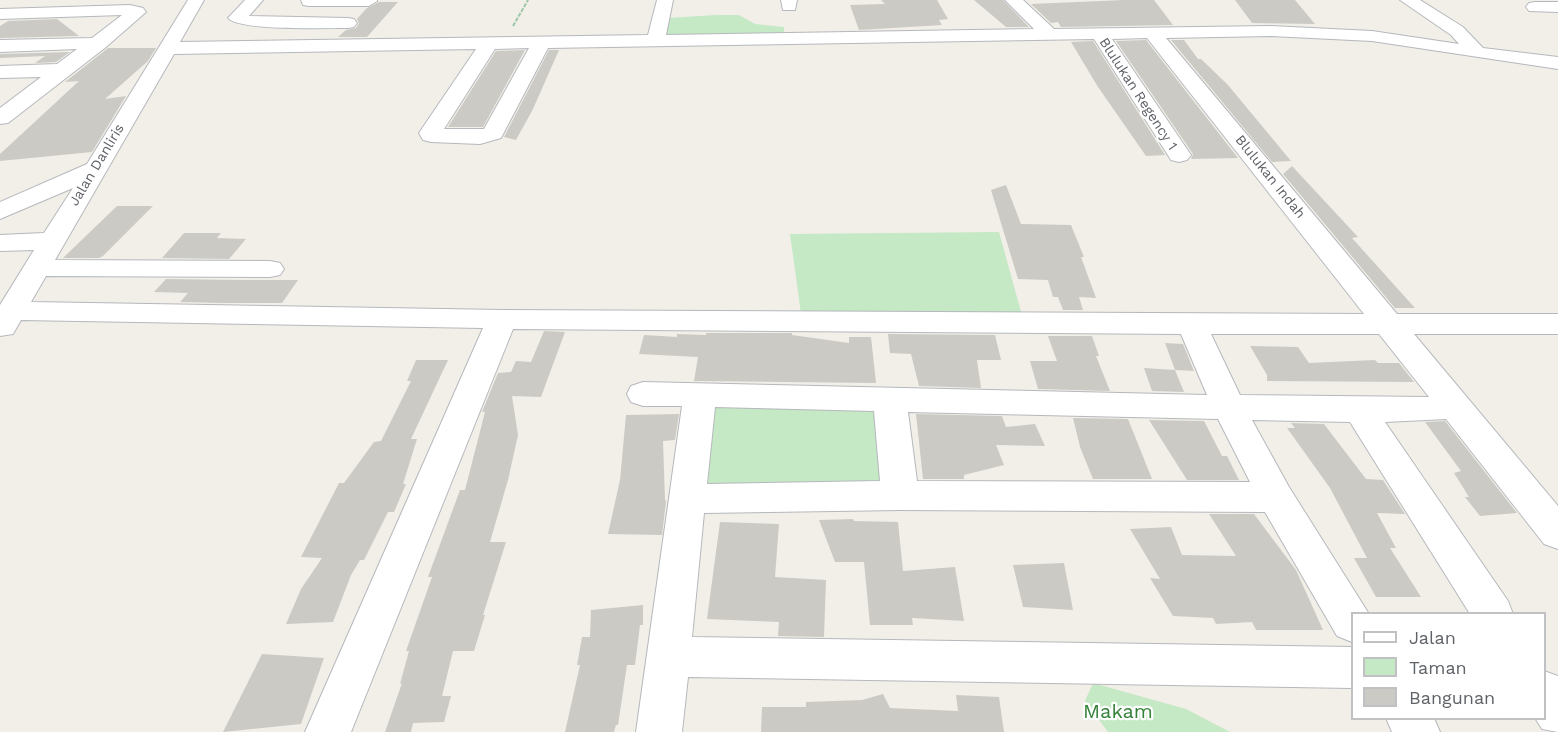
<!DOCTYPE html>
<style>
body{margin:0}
#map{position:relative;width:1558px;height:732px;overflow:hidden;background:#f1efe8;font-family:"Work Sans",sans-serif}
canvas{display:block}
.legend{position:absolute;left:1351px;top:612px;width:195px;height:108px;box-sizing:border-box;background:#fff;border:2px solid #bfc1c3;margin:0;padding:8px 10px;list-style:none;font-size:18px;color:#5f6368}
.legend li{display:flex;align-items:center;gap:12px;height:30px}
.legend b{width:30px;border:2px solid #bfc1c3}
</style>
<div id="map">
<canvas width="1558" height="732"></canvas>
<ul class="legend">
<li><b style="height:8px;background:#fff"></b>Jalan</li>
<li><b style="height:16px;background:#c5e8c5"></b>Taman</li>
<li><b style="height:16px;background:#cccac5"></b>Bangunan</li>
</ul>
</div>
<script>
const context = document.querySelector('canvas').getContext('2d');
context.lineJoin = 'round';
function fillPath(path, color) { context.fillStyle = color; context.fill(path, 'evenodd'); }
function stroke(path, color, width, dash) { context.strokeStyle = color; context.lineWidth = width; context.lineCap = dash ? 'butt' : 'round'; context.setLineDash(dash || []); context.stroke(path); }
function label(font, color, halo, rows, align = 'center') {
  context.font = font + ' "Work Sans",sans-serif'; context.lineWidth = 4.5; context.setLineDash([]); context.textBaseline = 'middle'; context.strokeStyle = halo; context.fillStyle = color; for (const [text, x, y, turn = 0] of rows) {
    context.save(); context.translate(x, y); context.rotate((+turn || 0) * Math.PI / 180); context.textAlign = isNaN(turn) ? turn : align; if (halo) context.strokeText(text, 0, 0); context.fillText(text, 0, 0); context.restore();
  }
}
fillPath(new Path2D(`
 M716 15H739L755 24 784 27V34L663 35 668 18Z
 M999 232 1023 319 802 321 790 234Z
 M707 402 883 405 891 487 700 493Z
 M1093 683 1186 709 1230 732H1108L1085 701Z`), '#c5e8c5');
fillPath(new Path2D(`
 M881 0H937L948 19 939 20 942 25 859 30 850 5 885 4Z
 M974 0H1003L1029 27H1006Z
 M1124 0H1154L1173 25 1061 27 1058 22 1051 23 1031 4Z
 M1235 0H1295L1315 24 1252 23Z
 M379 2H398L367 37H338L346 30 356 28 359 23 357 19 367 8Z
 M57 19 79 36 0 38V26L8 21Z
 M1146 40 1238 158 1191 159 1193 154 1116 41Z
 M1171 40H1184L1198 59H1201L1228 85 1291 161 1272 162Z
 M1093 41 1165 155 1146 156 1098 87 1071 42Z
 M108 48H156L148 61 105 99 126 96 92 152 0 161V154L79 81 65 82Z
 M525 50 483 127H448L496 51Z
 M549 50H559L533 109 516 140 504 137Z
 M70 52 56 62 35 63 45 56 0 58V54Z
 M1292 166 1358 237 1352 238 1415 308H1395L1283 174Z
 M1006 185 1021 224 1071 225 1084 257H1081L1096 298 1079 297 1083 310H1063L1058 297H1053L1048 280 1018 279 991 190Z
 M117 206H153L103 256 99 258H63Z
 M184 233H221L217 238 246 239 229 259 162 258Z
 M166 279 238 280H298L282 303H222L180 302 188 293 154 292Z
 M544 331 565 332 541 397 512 396 518 435 508 480 490 542H506L483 615H485L474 651H453L442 696H451L444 722 413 723 411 732H385L402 683 400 684 409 651H406L432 577H428L460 490H465L485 412H482L498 373 511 372 516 361 531 362Z
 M706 333H792V335L849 343V337H871L876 383 694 381 698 357 639 354 644 335 677 337V334L706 335Z
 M888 334 995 335 1001 360H977L981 388 919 386 911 354 890 353Z
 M1048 336H1092L1099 356H1096L1110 391 1038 389 1030 361H1057Z
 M1165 343 1183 344 1194 371 1175 370Z
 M1250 346 1298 347 1309 363 1375 360 1378 363H1399L1414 382 1267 381V375Z
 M416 360H448L411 439H417L403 484H406L394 512H388L364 560H360L351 575 333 622 286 624 301 589 322 558 301 557 339 483H344L374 442 381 441 411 381H407Z
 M1144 368 1175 370 1184 392 1152 391Z
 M679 414 675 440 663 441 665 500 666 501 662 535 608 534 620 480 626 415Z
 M916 414 1002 416 1006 427 1035 424 1045 446 996 445 1004 465 964 475V479H923Z
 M1073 418 1128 419 1152 479H1093L1080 447Z
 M1149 420 1204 421 1222 456H1227L1239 480H1187Z
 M1445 421 1517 513 1480 516 1465 497H1469L1454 473 1461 471 1425 422Z
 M1291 423 1324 424 1366 479 1383 480 1405 514 1377 513 1396 548H1390L1421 597H1376L1354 558H1367L1330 488 1287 428H1295Z
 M1209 514H1254L1296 570 1323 630H1256L1252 622 1216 624 1213 618 1173 616 1150 578 1160 579 1130 529 1171 527 1182 555 1236 556Z
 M853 519 854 521 898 522 903 571 955 567 964 621 912 618 913 625H870L864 562H835L819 520Z
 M720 522 779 524 775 577 826 580 824 637 778 636 779 622 707 619Z
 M1064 563 1073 610 1023 607 1013 565Z
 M643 605V625H640L635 665H627L618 725H616L614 732H565L580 665H577L582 637H590L591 610Z
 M262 654 324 658 301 724 223 732Z
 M883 694 890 708 958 711 956 695 999 697 1004 732H761L762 707H806V702L862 700Z`), '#cccac5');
const minor = new Path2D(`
 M188 0H204L180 42 648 35 657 0H673L666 35 1034 29 1005 0H1023L1054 29 1271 26 1372 31 1459 44 1451 35 1400 0H1420L1463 27 1483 48 1558 57V69L1372 41 1271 36 1166 38 1397 314H1558V334H1414L1558 506V549L1544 544 1446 419 1385 422 1508 601 1513 614H1470L1350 422 1252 420 1289 487 1369 614H1352V642L1337 636 1265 512 900 510 704 513 692 637 1352 647V688L688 677 682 732H636L682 406H643L631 402 627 394 631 386 643 382 1207 395 1181 334 513 329 351 732H305L483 328 21 320 13 334 0 336V305L34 250 0 251V235L44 233 73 188 0 219V202L87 164ZM1147 38 1364 314 502 310 31 302 46 276 270 277 280 275 284 269 280 263 270 261 55 260 174 54 476 49 419 133 423 140 431 142 480 144 501 138 548 48 1094 39 1171 160 1179 162 1187 160 1191 155 1112 39ZM529 48 484 129H444L495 49ZM1211 334H1379L1429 397 1240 395ZM715 407 874 411 880 481 707 484ZM908 412 1218 419 1250 482 917 481Z
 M245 0H263L249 16 348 18 354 19 357 23 354 27 348 28C328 28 238 31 228 18Z
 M301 0H377V1L369 6H309L303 5Z
 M781 0H797L795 10H783Z
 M1535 2H1558V12L1529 11 1526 7 1529 3Z
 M130 5 143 8 146 12 106 47 8 123 0 124V108L41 77 0 78V66L57 64 77 49 0 52V40L92 38 122 15 0 19V9Z
 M1544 671 1558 676V732L1542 729 1535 718H1544Z
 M1386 718H1434L1440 732H1392Z`);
stroke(minor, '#b5b8bc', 2);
stroke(new Path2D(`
 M513 26 528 0`), '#9cc7a9', 2, [4, 1.5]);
fillPath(minor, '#fff');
label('14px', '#5f6368', '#fff', [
 ["Blulukan Regency 1",1138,94,57],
 ["Jalan Danliris",97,165,-59],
 ["Blulukan Indah",1270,177,51]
]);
label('20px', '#348238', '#fff', [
 ["Makam",1118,712]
]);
</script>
